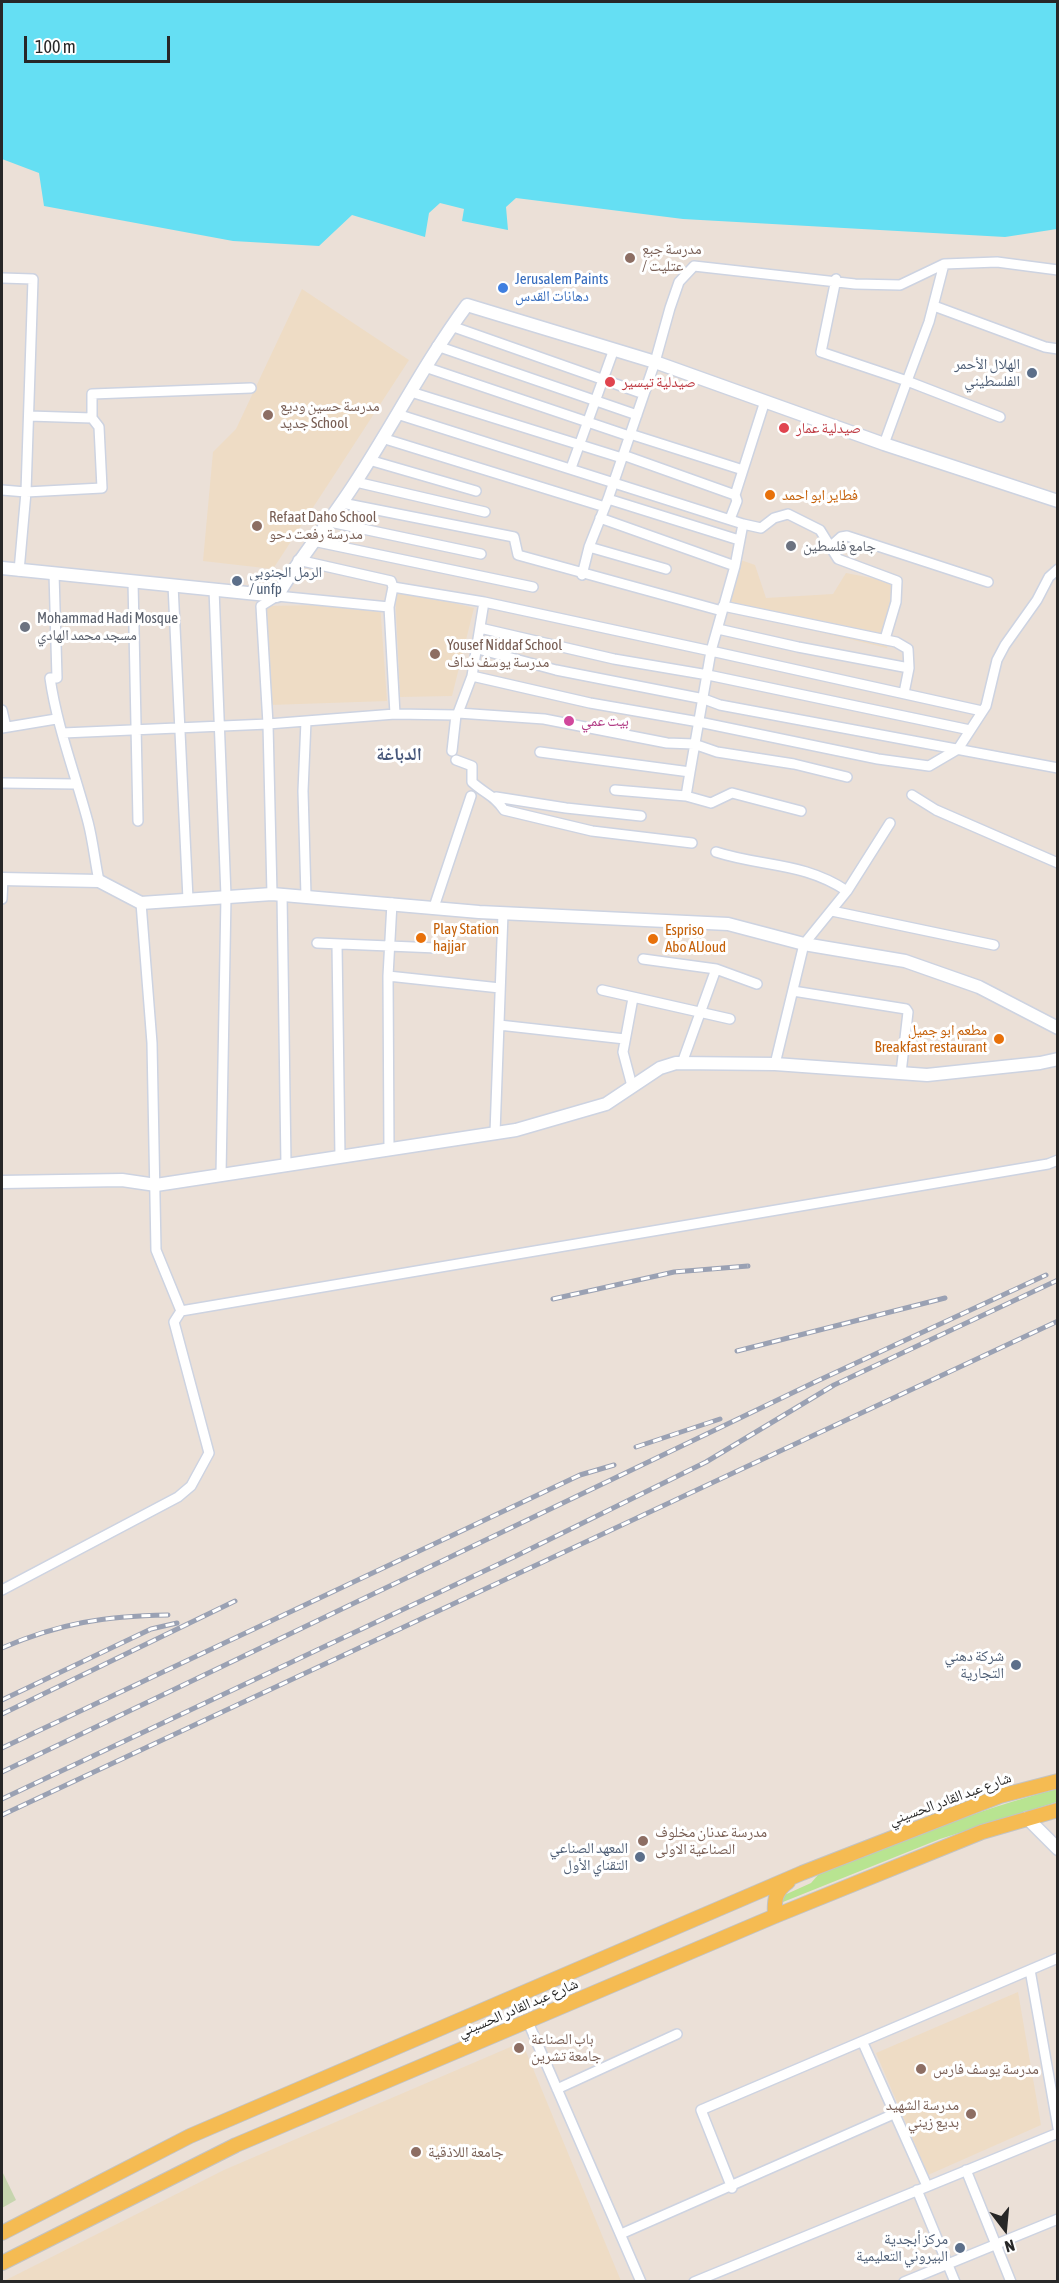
<!DOCTYPE html>
<meta charset="utf-8">
<style>
body{margin:0}
#map{position:relative;width:1059px;height:2283px;overflow:hidden;background:#ebe0d7;font-family:"Asap Condensed",sans-serif}
canvas{display:block}
.frame{position:absolute;inset:0;border:3px solid #272727;pointer-events:none}
.north{position:absolute;left:975px;top:2199px;width:60px;height:60px;-webkit-text-stroke:4px #fff;paint-order:stroke;rotate:164deg;font-size:16px;font-weight:700;line-height:24px;text-align:center;color:#272727}
.north::after{content:'';display:block;margin:auto;width:21px;height:27px;background:#272727;clip-path:polygon(50% 0,100% 100%,50% 72%,0 100%)}
.scale{position:absolute;left:24px;top:36px;width:146px;height:27px;box-sizing:border-box;border:3px solid #272727;border-top:0;padding-left:8px;font-size:18px;line-height:21px;white-space:nowrap;color:#272727;-webkit-text-stroke:4px #fff;paint-order:stroke}
</style>
<div id="map">
<canvas width="1059" height="2283"></canvas>
<div class="frame"></div>
<div class="north">N</div>
<div class="scale">100 m</div>
</div>
<script>
const context = document.querySelector('canvas').getContext('2d');
context.lineJoin = 'round';
function fillPath(path, color) { context.fillStyle = color; context.fill(path, 'evenodd'); }
function stroke(path, color, width, dash) { context.strokeStyle = color; context.lineWidth = width; context.lineCap = dash ? 'butt' : 'round'; context.setLineDash(dash || []); context.stroke(path); }
function label(font, color, halo, rows, align = 'center') {
  context.font = font + ' "Asap Condensed","Noto Naskh Arabic",sans-serif'; context.lineWidth = 6; context.setLineDash([]); context.textBaseline = 'middle'; context.strokeStyle = halo; context.fillStyle = color; for (const [text, x, y, turn = 0] of rows) {
    context.save(); context.translate(x, y); context.rotate((+turn || 0) * Math.PI / 180); context.textAlign = isNaN(turn) ? turn : align; if (halo) context.strokeText(text, 0, 0); context.fillText(text, 0, 0); context.restore();
  }
}
fillPath(new Path2D(`
 M302 289 409 360 273 569 203 561 213 452 236 429Z
 M738 559 755 565 766 598 833 594 846 573 882 580 902 590 887 648 722 609Z
 M395 588 474 608 452 696 400 697Z
 M380 604 387 701 269 705 266 606Z
 M1018 1992 1041 2125 928 2175 876 2053Z
 M522 2042 621 2281H4L224 2170Z`), '#eedcc5');
fillPath(new Path2D(`
 M1057 1789V1802L940 1839 783 1902 780 1897 811 1883 818 1875C897 1843 975 1810 1057 1789Z`), '#b8e491');
fillPath(new Path2D(`
 M2 2171 16 2200 2 2208Z`), '#c6d5ae');
fillPath(new Path2D(`
 M2 2H1057V229L1005 237 683 219 516 198 506 207 508 230 462 221 464 209 440 203 429 213 425 237 352 215 319 246 233 241 44 206 39 173 2 159Z`), '#65dff3');
const street = new Path2D(`
 M944 264 929 322 907 381 1000 417
 M2 278 33 279 26 492 19 571
 M836 279 821 352 907 381 884 444
 M934 306 1045 347 1058 349
 M451 326 644 394
 M437 346 637 415
 M425 367 629 436
 M411 392 622 458
 M397 414 743 524 761 528 774 518 788 514 820 530 838 559 897 581 896 602 885 639
 M92 418V394L251 388
 M630 434 743 470 735 495
 M382 438 605 507
 M623 455 735 495 737 501 730 519
 M369 460 476 491
 M571 468 614 349
 M743 470 765 401
 M356 482 485 512
 M2 490 26 492 102 488 99 427 92 418 29 416
 M608 499 739 540
 M342 503 514 537 518 555 722 611
 M600 518 735 566
 M330 522 481 554
 M313 541 533 587
 M831 546 841 537 847 536 988 582
 M589 547 666 569
 M298 560 391 581 393 587
 M54 573 57 678H50C57 727 75 773 88 822 93 841 95 862 99 881
 M582 575 589 547 608 499 655 362 670 308 679 282 694 266 855 284 900 285 944 264 997 262 1058 270
 M133 581 138 821
 M173 585 188 899
 M214 589 226 896 221 1175
 M484 602 711 651 735 566 743 524
 M723 606 896 642 908 649 909 668 904 693
 M480 628 614 659 708 675 970 730
 M718 629 798 647 909 668
 M478 649 556 670 704 699 720 705 1058 768
 M472 676 590 703 699 722 878 759 929 766 958 749 986 706 997 660 1005 645 1037 600 1049 577 1058 569
 M2 710 6 727
 M395 714 389 607 393 587 484 602 472 676 458 713 544 719 667 743 694 744 717 752 794 764 847 777
 M306 721 303 791 306 896
 M2 728 56 719
 M63 733 268 724 395 714 456 715 458 713
 M452 751 456 715
 M540 752 690 772 711 651 982 711
 M456 760 472 766V782C485 794 494 795 504 810L592 831 692 843
 M2 783 75 784
 M615 790 686 796 711 803 732 793 801 811
 M912 795 936 810 1058 863
 M686 796 690 772
 M496 797 566 808 641 816
 M716 852C762 867 804 862 847 891
 M272 894 268 724 261 606 277 596 389 607
 M282 894 286 1165
 M2 899 3 879
 M434 907 471 796
 M832 911 994 945
 M317 943 437 948
 M337 944 340 1157
 M643 959 716 969 757 984
 M388 976 500 988
 M602 990 730 1019
 M793 991 906 1009 908 1012 901 1073
 M499 1025 625 1039
 M682 1063 716 969
 M775 1064 804 944 847 891 890 823
 M632 1086 623 1052 633 998
 M495 1133 503 913
 M389 1149 388 976 392 903
 M181 1311 1048 1164 1058 1160
 M2 1590 178 1497 191 1486 209 1453 174 1322 181 1311 156 1250 152 1043 141 903
 M1030 1970 1058 2128
 M528 2022 641 2282
 M863 2043 927 2186
 M557 2089 677 2034
 M966 2170 1011 2282
 M732 2188 701 2110 1058 1958
 M917 2190 955 2282
 M621 2234 896 2113
 M694 2282 1058 2133
 M904 2282 1058 2219`);
const secondary = new Path2D(`
 M2 568 277 596C301 556 330 522 355 483 393 425 425 362 467 305L655 362 884 444 1058 501
 M2 879 99 881 141 903 272 894 479 912 728 924 804 944 905 961 979 987 1058 1028
 M2 1182 122 1180 156 1185 516 1130 606 1104 660 1068 676 1063 775 1064 927 1075 1040 1063 1058 1059
 M1027 1818 1058 1849`);
const primary = new Path2D(`
 M775 1916C774 1901 775 1891 788 1882
 M2 2233 190 2136 802 1873 1000 1796 1058 1781
 M2 2263 236 2145 775 1916 982 1832 1058 1810`);
stroke(street, '#cdd3e1', 12);
stroke(secondary, '#cdd3e1', 15);
stroke(primary, '#c3c3c3', 16);
stroke(street, '#fff', 9);
stroke(secondary, '#fff', 12);
stroke(primary, '#f5bb52', 14);
const rail = new Path2D(`
 M553 1299 674 1272 748 1266
 M737 1351 945 1298
 M636 1447 720 1419
 M2 1648C60 1623 105 1616 168 1615
 M2 1700 151 1629 177 1623
 M2 1714 235 1601
 M2 1748 580 1475 614 1465
 M2 1772 815 1382 1046 1275
 M2 1799 516 1556 706 1462 834 1385 1058 1280
 M2 1815 1058 1321`);
stroke(rail, '#9aa1b3', 5);
stroke(rail, '#fff', 3, [9]);
for (const [x, y, r, color] of [
 [630,258,6,"#8d6e63"],
 [503,288,6,"#3f7fe0"],
 [1032,373,6,"#5c6f8a"],
 [610,382,6,"#e0444e"],
 [268,415,6,"#8d6e63"],
 [784,428,6,"#e0444e"],
 [770,495,6,"#e8710a"],
 [257,526,6,"#8d6e63"],
 [791,546,6,"#6b7280"],
 [237,581,6,"#5c6f8a"],
 [25,627,6,"#6b7280"],
 [435,654,6,"#8d6e63"],
 [569,721,6,"#d1479c"],
 [421,938,6,"#e8710a"],
 [653,939,6,"#e8710a"],
 [999,1039,6,"#e8710a"],
 [1016,1665,6,"#5c6f8a"],
 [643,1841,6,"#8d6e63"],
 [640,1857,6,"#5c6f8a"],
 [519,2048,6,"#8d6e63"],
 [921,2069,6,"#8d6e63"],
 [971,2114,6,"#8d6e63"],
 [416,2152,6,"#8d6e63"],
 [960,2248,6,"#5c6f8a"]
]) { const dot = new Path2D(); dot.arc(x, y, r, 0, 2 * Math.PI); context.fillStyle = color; context.fill(dot); stroke(dot, '#fff', 2); }
label('15px', '#785e54', '#fff', [
 ["مدرسة جبع",642,249],
 ["/ عتليت",642,266],
 ["مدرسة حسين وديع",280,406],
 ["جديد School",280,423],
 ["Refaat Daho School",269,517],
 ["مدرسة رفعت دحو",269,534],
 ["Yousef Niddaf School",447,645],
 ["مدرسة يوسف نداف",447,662],
 ["مدرسة عدنان مخلوف",655,1832],
 ["الصناعية الاولى",655,1849],
 ["باب الصناعة",531,2039],
 ["جامعة تشرين",531,2056],
 ["مدرسة يوسف فارس",933,2069],
 ["مدرسة الشهيد",959,2105,"right"],
 ["بديع زيني",959,2122,"right"],
 ["جامعة اللاذقية",428,2152]
], 'left');
label('15px', '#366cbe', '#fff', [
 ["Jerusalem Paints",515,279],
 ["دهانات القدس",515,296]
], 'left');
label('15px', '#4e5e75', '#fff', [
 ["الهلال الأحمر",1020,364],
 ["الفلسطيني",1020,381],
 ["الرمل الجنوبي",249,572,"left"],
 ["/ unfp",249,589,"left"],
 ["شركة دهني",1004,1656],
 ["التجارية",1004,1673],
 ["المعهد الصناعي",628,1848],
 ["التقناي الأول",628,1865],
 ["مركز أبجدية",948,2239],
 ["البيروني التعليمية",948,2256]
], 'right');
label('15px', '#be3a42', '#fff', [
 ["صيدلية تيسير",622,382],
 ["صيدلية عمار",796,428]
], 'left');
label('15px', '#c56008', '#fff', [
 ["فطاير ابو احمد",782,495],
 ["Play Station",433,929],
 ["hajjar",433,946],
 ["Espriso",665,930],
 ["Abo AlJoud",665,947],
 ["مطعم ابو جميل",987,1030,"right"],
 ["Breakfast restaurant",987,1047,"right"]
], 'left');
label('15px', '#5b616d', '#fff', [
 ["جامع فلسطين",803,546],
 ["Mohammad Hadi Mosque",37,618],
 ["مسجد محمد الهادي",37,635]
], 'left');
label('15px', '#b23c85', '#fff', [
 ["بيت عمي",581,721]
], 'left');
label('15px', '#272727', '#fff', [
 ["شارع عبد القادر الحسيني",950,1799,-20],
 ["شارع عبد القادر الحسيني",518,2008,-23]
]);
label('bold 18px', '#465679', '#fff', [
 ["الدباغة",399,754]
]);
</script>
